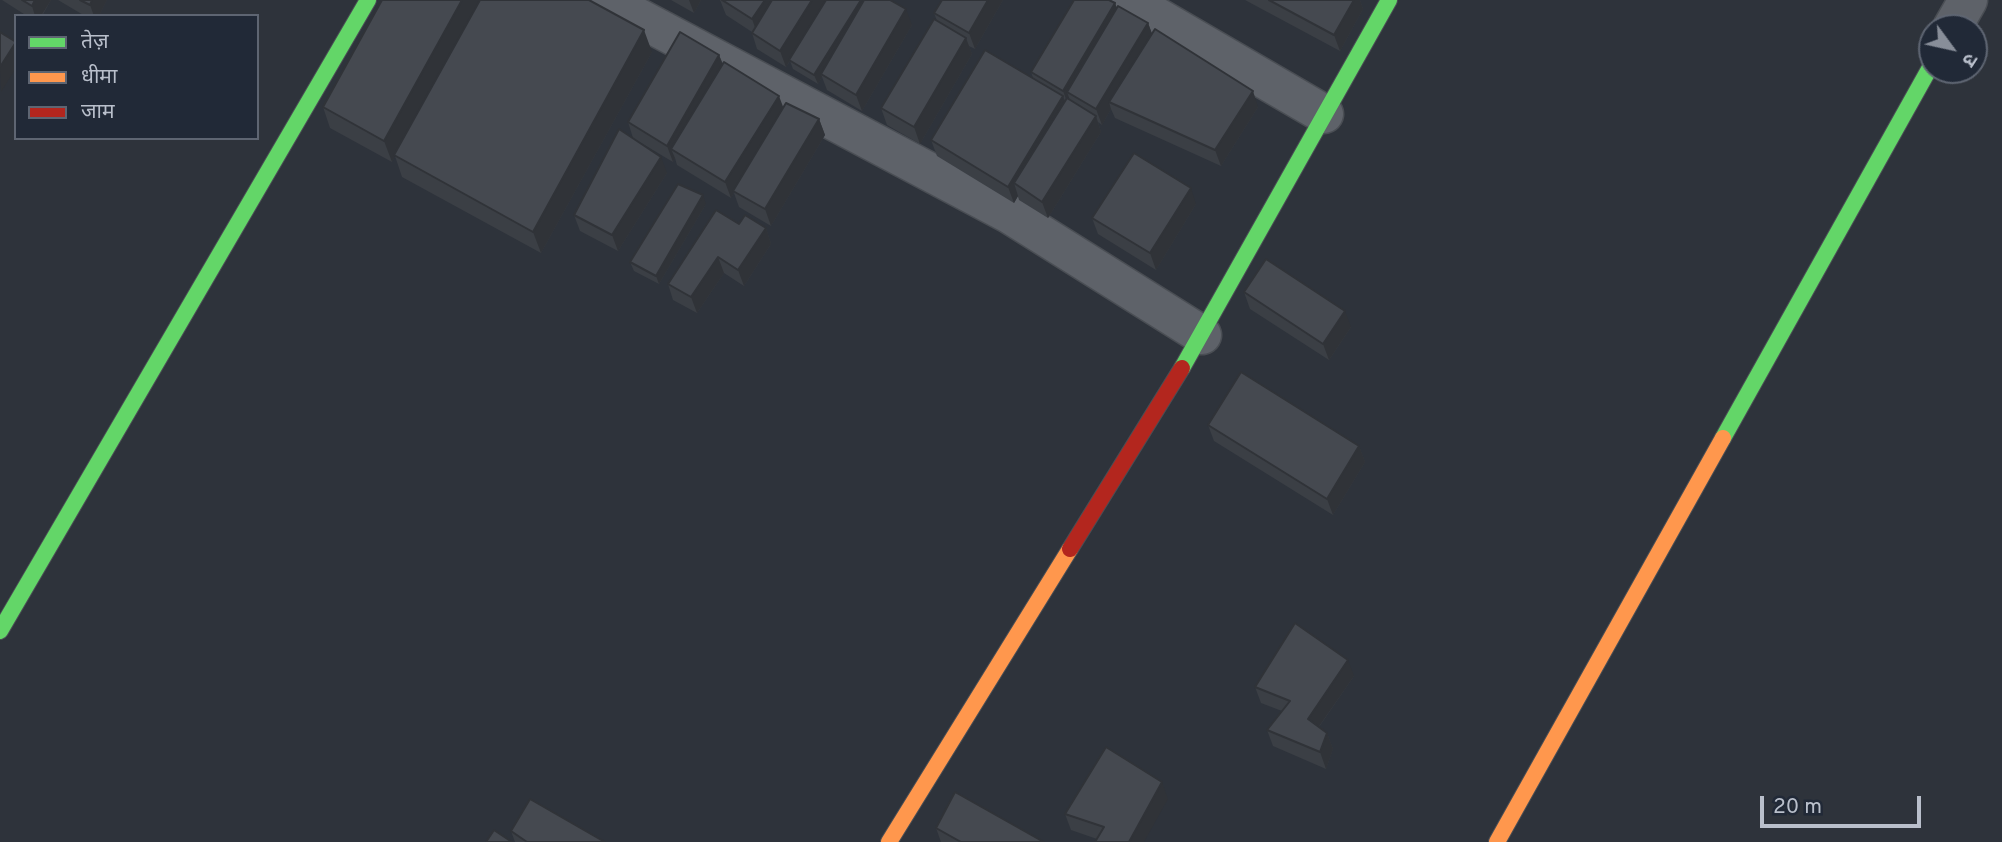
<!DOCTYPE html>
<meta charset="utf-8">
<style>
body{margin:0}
#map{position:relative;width:2002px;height:842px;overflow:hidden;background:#2e333b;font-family:Overpass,"Noto Sans Devanagari",sans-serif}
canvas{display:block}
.legend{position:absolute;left:14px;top:14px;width:245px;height:126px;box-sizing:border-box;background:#212937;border:2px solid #5e6572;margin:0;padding:9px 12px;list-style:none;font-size:21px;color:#b9bfcb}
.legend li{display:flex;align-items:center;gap:14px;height:35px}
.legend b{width:35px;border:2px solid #5e6572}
.north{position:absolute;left:1918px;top:14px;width:70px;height:70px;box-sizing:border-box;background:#212937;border:2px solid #5e6572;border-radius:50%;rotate:123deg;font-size:19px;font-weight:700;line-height:28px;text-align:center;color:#b9bfcb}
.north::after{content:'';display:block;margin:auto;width:24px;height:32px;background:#888e99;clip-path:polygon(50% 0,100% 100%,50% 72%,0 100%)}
.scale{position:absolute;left:1760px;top:796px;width:161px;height:32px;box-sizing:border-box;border:4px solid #b9bfcb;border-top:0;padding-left:9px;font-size:21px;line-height:24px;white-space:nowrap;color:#b9bfcb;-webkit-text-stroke:5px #212937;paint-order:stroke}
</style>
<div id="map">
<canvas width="2002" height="842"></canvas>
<ul class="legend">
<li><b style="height:9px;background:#63d668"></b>तेज़</li>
<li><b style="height:9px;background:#ff974d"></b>धीमा</li>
<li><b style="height:9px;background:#b3261e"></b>जाम</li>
</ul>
<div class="north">उ</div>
<div class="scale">20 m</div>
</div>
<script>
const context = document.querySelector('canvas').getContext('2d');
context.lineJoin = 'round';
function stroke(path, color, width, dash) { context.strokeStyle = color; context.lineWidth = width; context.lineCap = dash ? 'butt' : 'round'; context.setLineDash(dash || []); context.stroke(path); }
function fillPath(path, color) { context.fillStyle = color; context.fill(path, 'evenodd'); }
const street = new Path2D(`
 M605 0 1009 214 1202 335
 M1128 0 1324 114
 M1952 28 1968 0`);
const fast = new Path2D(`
 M1182 368 1389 0
 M1723 438 1932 64
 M0 631 368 0`);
const slow = new Path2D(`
 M889 842 1070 549
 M1497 842 1723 438`);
const jam = new Path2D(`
 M1070 549 1182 368`);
stroke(street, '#4a4e54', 41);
stroke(fast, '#4a4e54', 18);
stroke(slow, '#4a4e54', 18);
stroke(jam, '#4a4e54', 18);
stroke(street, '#5e6269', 38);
stroke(fast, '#63d668', 16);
stroke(slow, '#ff974d', 16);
stroke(jam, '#b3261e', 16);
fillPath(new Path2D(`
 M2 0H51L42 16H27Z
 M58 0H107L99 16H85Z
 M671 0H701L694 13Z
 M720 0H890L912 25 862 111 827 90 822 77 818 84 793 69 790 61 786 67 757 49 752 33V32L726 15Z
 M1003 0 975 49 969 46 972 54 920 144 887 125 881 108 937 21 934 13Z
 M1245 0H1360L1363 9 1340 51Z
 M1115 3 1117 9 1148 23 1152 34 1258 107 1221 166 1115 118 1111 109 1102 125 1098 122 1101 132 1048 218 1019 200 1018 196 1014 203 937 156 931 140 1033 78 1031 72Z
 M652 52 541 253 402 177 395 156 392 162 330 128 323 107Z
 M719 55 723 64 783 108 819 119 825 135 771 226 739 207 734 193 731 198 677 165 675 158 673 162 636 140 667 173 618 251 580 231 574 215 633 138 628 122Z
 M706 204 659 284 634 271 630 262Z
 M1196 204 1156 270 1098 234 1092 218Z
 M739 224 766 228 771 244 744 286 724 273 697 313 673 300 668 284Z
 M1244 292 1351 327 1329 360 1250 309Z
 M1208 425 1359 446 1365 462 1333 515 1214 441Z
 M1354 676 1319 727 1327 733 1333 749 1326 769 1273 746 1267 730 1282 711 1261 703 1255 687Z
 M1168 799 1097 839 1071 830 1065 814Z
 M936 828 1044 842H941Z
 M511 831 605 842H515Z`), '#3b3f45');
fillPath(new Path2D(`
 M35 0H51L41 16H35L32 6Z
 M92 0H107L99 16H94L90 5Z
 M462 0H482L392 162 384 141Z
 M689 0H701L694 13Z
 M765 0H781L758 36 752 19Z
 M812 0H827L786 67 780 51Z
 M861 0H869L821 74 822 77 818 84 814 75Z
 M988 0H1003L975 49 969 33Z
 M1354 0H1360L1363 9 1340 51 1334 35Z
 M1115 3 1121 19 1067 92 1071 103 1069 107 1063 91Z
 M906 9 912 25 862 111 856 95Z
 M1148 23 1154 39 1109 102 1111 109 1102 125 1096 109Z
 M644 30 652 52 541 253 533 232Z
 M966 38 972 54 920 144 914 127Z
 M16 42V68L1 92 0 67Z
 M719 55 725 71 671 149 675 158 673 162 667 146Z
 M1253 91 1258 107 1221 166 1215 150Z
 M779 96 785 112 733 191 734 193 731 198 725 182Z
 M1063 96 1069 112 1014 183 1018 196 1014 203 1008 187Z
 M1096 116 1101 132 1048 218 1042 202Z
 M819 119 825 135 771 226 765 209Z
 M661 157 667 173 618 251 612 235Z
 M1191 188 1196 204 1156 270 1150 253Z
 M703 195 706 204 659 284 656 276Z
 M766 228 771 244 744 286 738 270Z
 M718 257 724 273 697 313 691 297Z
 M1345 311 1351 327 1329 360 1323 344Z
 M1359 446 1365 462 1333 515 1327 499Z
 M1348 660 1354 676 1313 735 1308 719Z
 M1327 733 1333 749 1326 769 1320 752Z
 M1162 782 1168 799 1144 842H1129Z`), '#303338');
const building = new Path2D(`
 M22 0H35L32 6Z
 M80 0H92L90 5Z
 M382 0H462L384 141 323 107Z
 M480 0H589L644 30 533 232 394 155Z
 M722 0H765L752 19Z
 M772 0H812L780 51 752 33Z
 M826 0H861L814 75 789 60Z
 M864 0H890L906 9 856 95 821 74Z
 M942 0H988L969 33 934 13Z
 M1074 0H1109L1115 3 1063 91 1031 72Z
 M1269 0H1354L1334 35Z
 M1118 6 1148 23 1096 109 1067 92Z
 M934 19 966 38 914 127 881 108Z
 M1155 29 1253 91 1215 150 1109 102Z
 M0 32 16 42 0 67Z
 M680 32 719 55 667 146 628 122Z
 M985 50 1063 96 1008 187 931 140Z
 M724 62 779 96 725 182 671 149Z
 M1067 98 1096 116 1042 202 1014 183Z
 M786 103 819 119 765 209 733 191Z
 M619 129 661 157 612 235 574 215Z
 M1134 153 1191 188 1150 253 1092 218Z
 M678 184 703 195 656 276 630 262Z
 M716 210 739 224 745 215 766 228 738 270 718 257 691 297 668 284Z
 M1266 259 1345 311 1323 344 1244 292Z
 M1241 372 1359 446 1327 499 1208 425Z
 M1295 623 1348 660 1308 719 1327 733 1320 752 1267 730 1290 701 1255 687Z
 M1106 747 1162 782 1129 842H1095L1104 827 1065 814Z
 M955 792 1044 842H961L936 828Z
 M530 799 605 842H527L511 831Z
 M494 830 512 842H486Z`);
fillPath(building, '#454950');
stroke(building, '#303338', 2);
</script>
